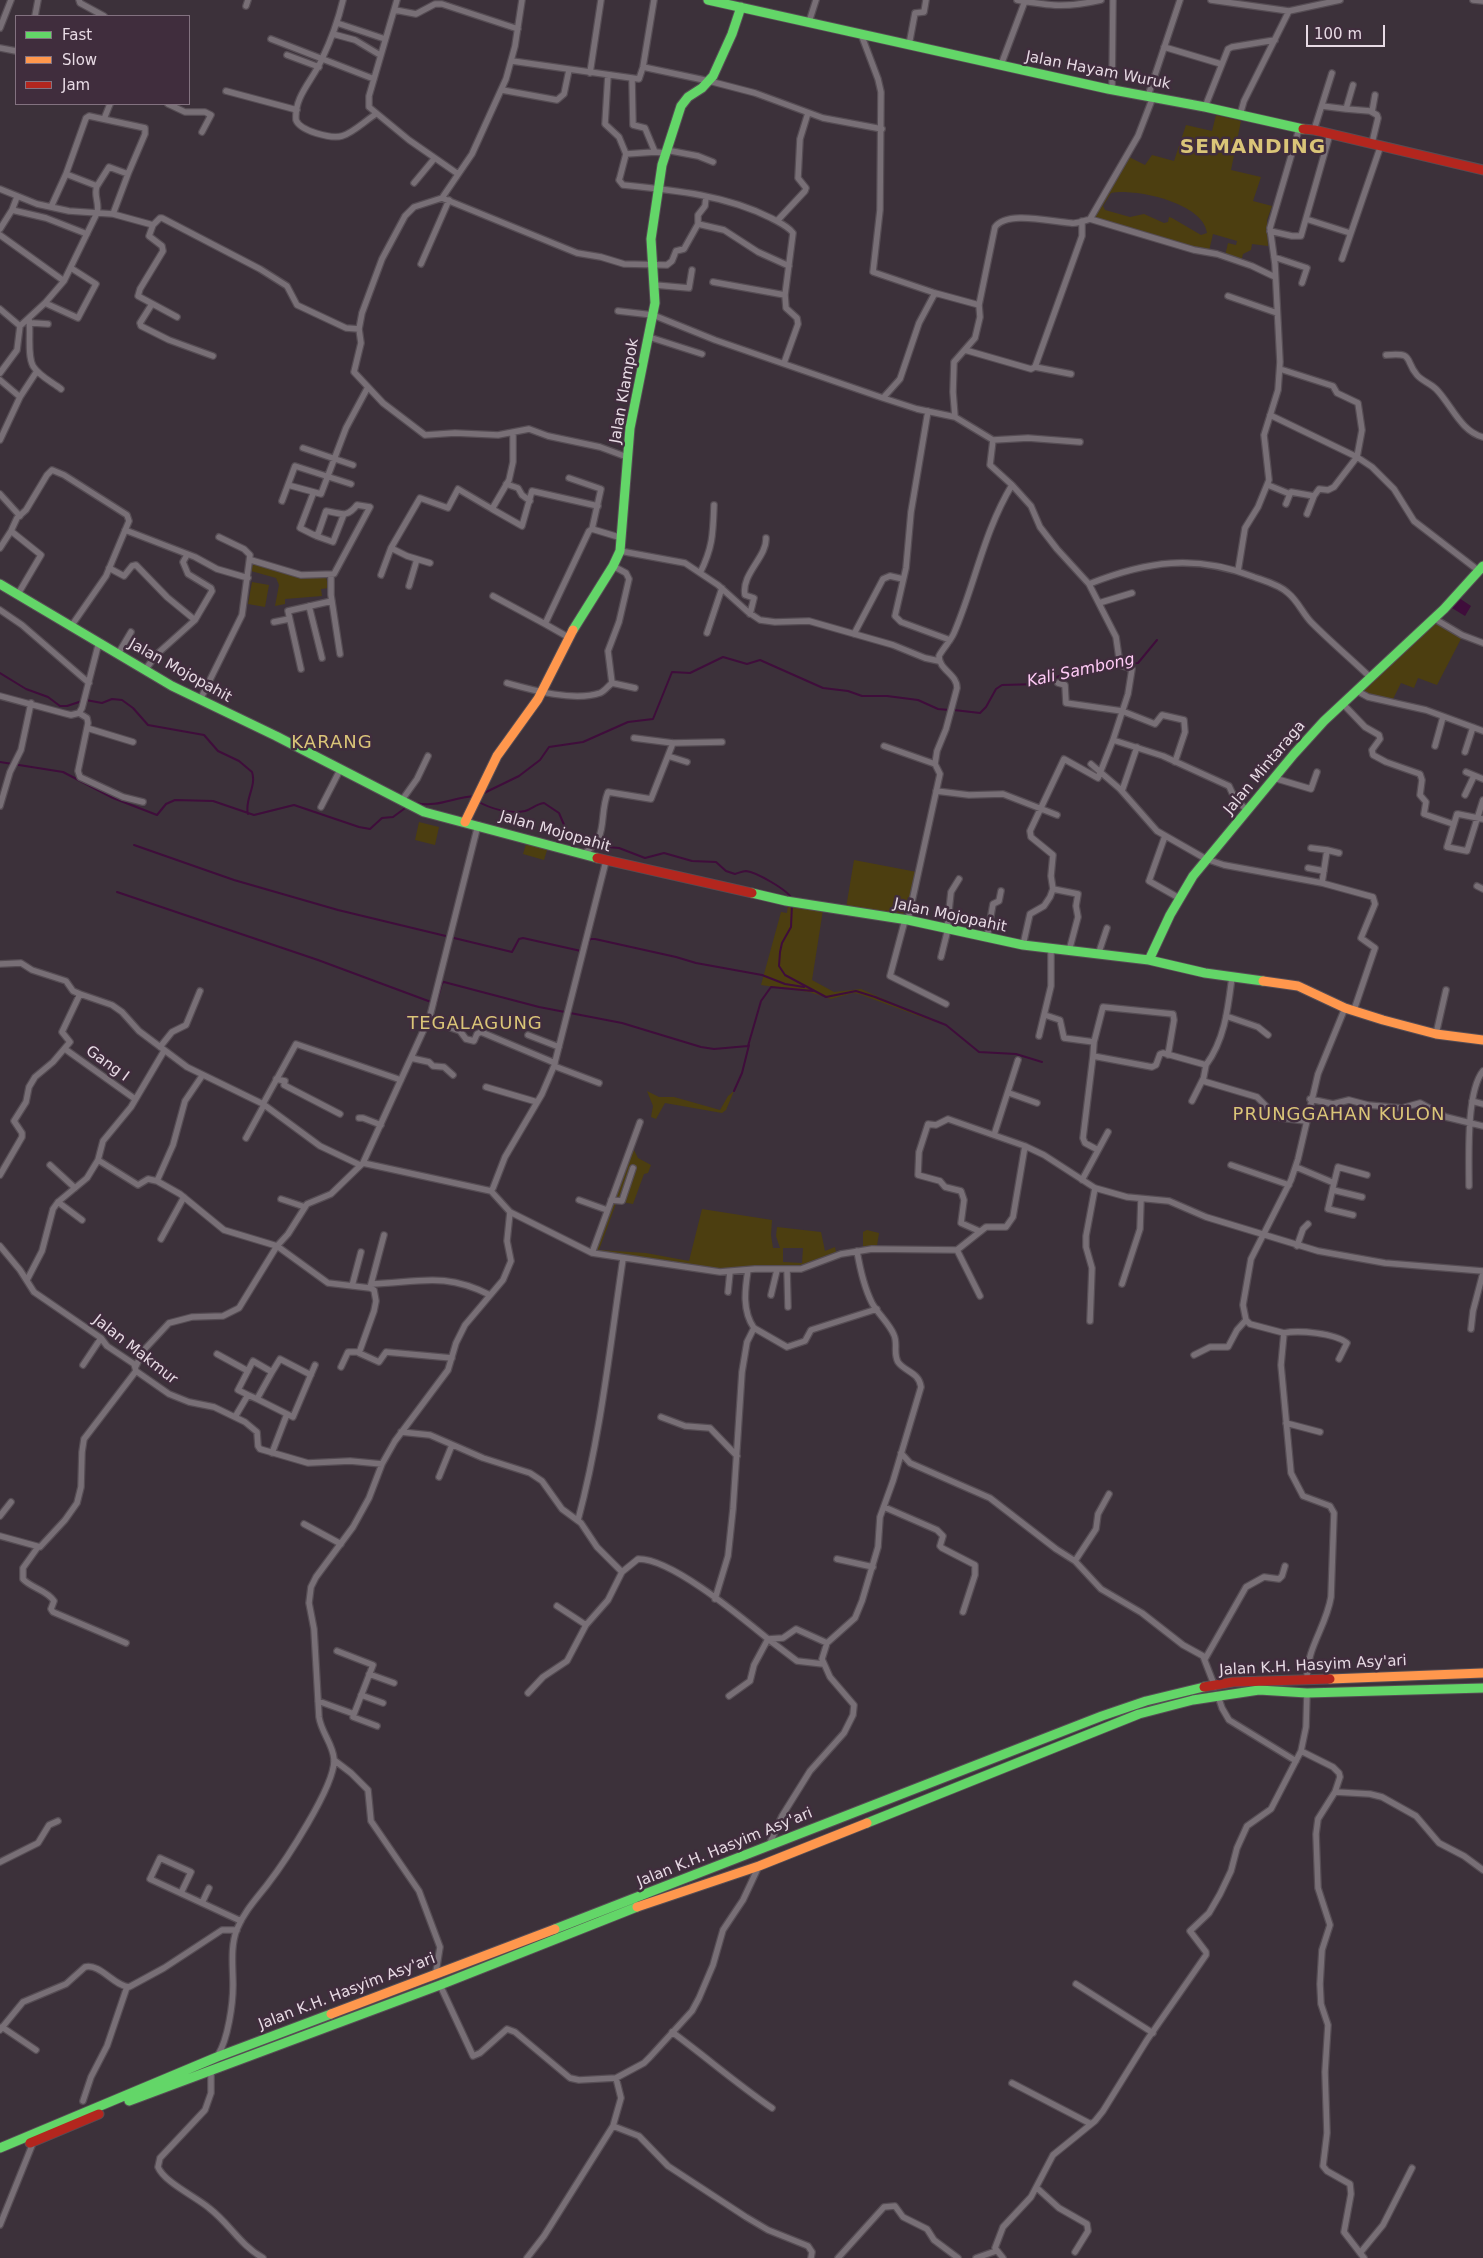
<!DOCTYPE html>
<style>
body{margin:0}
#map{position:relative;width:1483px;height:2258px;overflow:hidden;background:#3c313a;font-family:"DejaVu Sans",sans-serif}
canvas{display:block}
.legend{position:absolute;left:15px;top:15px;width:175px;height:90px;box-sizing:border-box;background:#402d3d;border:1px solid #837280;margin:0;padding:6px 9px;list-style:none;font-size:15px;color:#e7dae4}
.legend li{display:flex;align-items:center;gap:10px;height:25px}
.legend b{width:25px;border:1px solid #837280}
.scale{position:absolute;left:1306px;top:25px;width:79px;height:22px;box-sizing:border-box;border:2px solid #e7dae4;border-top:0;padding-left:6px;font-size:15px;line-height:18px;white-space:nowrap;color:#e7dae4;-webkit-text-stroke:4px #402d3d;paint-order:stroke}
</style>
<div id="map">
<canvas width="1483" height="2258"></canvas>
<ul class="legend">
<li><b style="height:6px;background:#63d668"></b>Fast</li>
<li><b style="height:6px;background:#ff974d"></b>Slow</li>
<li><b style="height:6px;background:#b3261e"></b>Jam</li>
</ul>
<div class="scale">100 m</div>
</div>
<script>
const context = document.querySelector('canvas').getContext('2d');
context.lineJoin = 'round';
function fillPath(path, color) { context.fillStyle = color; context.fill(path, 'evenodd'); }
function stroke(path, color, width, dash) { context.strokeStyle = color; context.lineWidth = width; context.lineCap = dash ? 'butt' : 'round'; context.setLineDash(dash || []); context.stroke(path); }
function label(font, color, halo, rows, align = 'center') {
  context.font = font + ' "DejaVu Sans",sans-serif'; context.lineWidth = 5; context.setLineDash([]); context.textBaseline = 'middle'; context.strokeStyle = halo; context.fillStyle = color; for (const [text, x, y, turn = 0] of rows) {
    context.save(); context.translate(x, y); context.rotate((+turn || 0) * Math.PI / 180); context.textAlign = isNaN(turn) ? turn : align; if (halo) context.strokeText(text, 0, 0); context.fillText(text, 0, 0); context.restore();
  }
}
fillPath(new Path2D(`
 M1216 115 1241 121 1231 170 1261 177 1253 201 1272 206 1267 220 1268 246 1252 244 1251 250 1243 254 1241 262 1225 256 1228 243 1236 245 1237 241 1213 234 1209 251 1194 249 1093 218 1129 157 1145 165 1152 155 1174 161 1186 125 1212 131ZM1111 193C1135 188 1204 203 1207 233L1201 235 1172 218 1169 217 1168 222 1164 223 1144 214 1130 217 1105 210 1103 206Z
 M253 564 301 577 326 578 329 588 321 589 322 596 285 599V604L275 606 279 585 276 578 251 571Z
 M252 582 269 585 265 607 248 604Z
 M1435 621 1462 637 1437 685 1418 678 1414 688 1401 683 1392 701 1371 697 1365 693V688Z
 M419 822 439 827 435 845 415 840Z
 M527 841 548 847 544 860 523 854Z
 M854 860 917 872 911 898 908 897 903 916 846 908Z
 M788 905 823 910 812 980 834 992 861 989 935 1022 859 994 853 993 831 999 809 992 761 985 781 912 787 913Z
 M647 1091 659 1097H674L720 1110 728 1096 734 1091 726 1110 722 1113 665 1103 656 1119 651 1117 653 1106Z
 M633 1148 638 1158 651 1165 648 1173 644 1174 633 1204 617 1201 599 1250 646 1253 689 1261 702 1209 772 1220 771 1235 773 1248H780L776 1236 777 1227 821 1232 825 1251 835 1247 836 1252 798 1266H751L724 1269 596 1252ZM783 1248H803L802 1263 783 1262Z
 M867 1230 879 1233 877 1246H863V1232Z`), '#4c3e10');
fillPath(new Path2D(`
 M1459 598 1471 606 1465 616 1452 608Z`), '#3f0d3b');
stroke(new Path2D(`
 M0 673 26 689 48 697 60 706H67L82 701
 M86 700 102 703 112 699 122 700 133 708 148 725 204 735 218 751 239 761 252 772C257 786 244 800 248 814
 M954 710 980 713 986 707 996 689 1002 685 1039 684 1072 671 1096 666 1138 663 1157 640
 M0 762 63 772 113 798 157 815 166 804 175 800 213 801 254 815 294 805 359 827 370 829 382 818 393 817 408 806
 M482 794 519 776 540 760 549 747 583 742 628 722 653 719 672 672 690 673 723 657 747 664 760 660 823 688 848 691 862 696H887L918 700 938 709 949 710
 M477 801C491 809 509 814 525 811 532 809 536 804 544 803L559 813 568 834 592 844
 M416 803C437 808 454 797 475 796
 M134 845 234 880 338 910 512 952 519 939 523 938 581 951
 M596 846 619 848 645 858 664 853 692 861 716 862 726 871 735 874C739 873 742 871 746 871 756 872 788 890 792 899
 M117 892 318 960 431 1002
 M792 904 791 927 782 943 780 952 779 966 785 975 826 997 856 991 875 997 946 1025 979 1052 1016 1054 1042 1062
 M585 952 590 939H595L676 957 696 963 762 975 785 984 804 987
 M436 1004 442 983 444 982 539 1007 622 1023 701 1047 714 1049 748 1046 761 1001 771 987 813 991
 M734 1091 742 1073 749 1045`), '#3f0d3b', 2);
const street = new Path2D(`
 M79 0 80 3 104 16
 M343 0C338 21 331 40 322 59 313 80 294 96 296 120 300 131 331 139 342 136 353 133 366 120 376 114
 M397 0 369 96V107L409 140 458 174
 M522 0 515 46 506 79 472 154 442 198 414 207 405 216 382 259 362 313 359 329 361 343 354 372 383 403 425 435 455 433 498 435 529 429 548 436 600 447 627 457
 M1017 0C1051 6 1066 8 1101 0
 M1211 0 1289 11 1340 0
 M1473 0 1483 1
 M246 6 248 0
 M395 10 416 14 435 4H442L518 29
 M35 16 38 0
 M809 22 816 0
 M337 23 385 39
 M0 28 11 0
 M333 34 355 40 380 55
 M861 34 878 79 881 92 880 210 873 272 935 293
 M271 39 374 79
 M909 45 915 13 924 12 926 0
 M1164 47 1221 64
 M0 48 16 51
 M287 55 319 67
 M512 61 639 79 643 67 654 0
 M1001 65 1025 1
 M643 67 709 81 755 93 823 118 882 129
 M590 73 601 0
 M608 75 605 124 619 137 626 154 620 177 619 180 623 185C673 190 726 195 771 218 778 222 788 226 793 233L785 295 786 308 797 318 798 324 784 363
 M632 79 633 125 645 128 655 152 665 153
 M502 90 557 100 564 94 569 70
 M1112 90 1113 0
 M226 91 297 110
 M1148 96 1180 0
 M168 104 185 112H205L211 115 202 132
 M1322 106 1346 109 1353 85
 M1205 107 1228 49 1232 47 1275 40
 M1346 109 1370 111 1377 115 1378 118 1372 143
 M1372 112 1375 95
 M1240 115 1244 101 1289 11
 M104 119 110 104
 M1314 130 1332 73
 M666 150 698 156 713 162
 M626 154 655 152
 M66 174 86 118 89 116 145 128V134L128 174
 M414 183 434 159
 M0 189 37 204 69 211 113 214 153 225 160 218H162L260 269 287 286 297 305 346 328 359 329
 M442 198 577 253 601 257 624 264 667 265 672 261 676 251 684 249 698 224V215L705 206 706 197
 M51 207 66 174 97 186 109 167 128 174 113 214
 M12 210 46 218 87 234
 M1090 219 1138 136 1153 97
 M1306 219 1350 233
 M777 221 805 191 806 188 798 178 800 139 808 113
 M698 224 724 230 758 252 789 266
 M153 225 149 236 162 246 163 251 140 289 138 296 177 317
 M0 229 12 210 17 197
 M1270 231 1292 236H1301L1330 134
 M0 235 64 281
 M1274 257 1307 268 1302 283
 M1342 259 1381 145
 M421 264 449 200
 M713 282 785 295
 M655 285 689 288 692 270
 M1228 296 1277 313
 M45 303 78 318 96 284 71 268
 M152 304 140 323 141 326 169 340 213 356
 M0 309 20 326 45 303 64 281 97 213C100 203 93 195 97 186
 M618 311 653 315 715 340 883 398
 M29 319C31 332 27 355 33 366 39 376 52 382 61 389
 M30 324 33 323 48 324
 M649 337 702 354
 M965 350 1031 369 1035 367 1082 236V221
 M1386 355C1415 352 1404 360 1417 375 1422 381 1430 383 1436 389 1451 404 1461 432 1483 437
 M1035 367 1071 374
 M0 373 17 350 20 326
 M0 380 20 397
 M928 411 911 512 906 568 895 616 901 622 950 640
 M1270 415 1357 457 1362 430 1358 403 1337 393 1333 386 1280 369
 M955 417 953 392 954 362 975 338 980 317 979 305
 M0 440 20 397 37 371
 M993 440 1028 438 1080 442
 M303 448 353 465
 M569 478 601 489 592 529
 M506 484 518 488 522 495 530 501
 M288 485 321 494 346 428 368 387
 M1012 485 1031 506 1040 527 1057 549 1089 584 1116 637 1120 665 1132 669 1128 694 1113 740
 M1268 485 1290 494 1291 492 1314 496 1319 489 1328 490 1334 487 1357 457 1372 467 1394 489 1414 521 1479 571
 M0 494 20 516
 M282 501 295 466 351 484
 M1286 504 1290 494
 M492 509 522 526 532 491 598 506
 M1307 514 1314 496
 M125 530 195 557 217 569 248 578
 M11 531 41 555 18 594
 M316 536 333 542 344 514
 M0 548 11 531 17 518 26 510 47 475 52 470 64 475 127 515 129 521 106 576 72 625
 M391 548 407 556 430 563
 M620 551 685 563 718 585 748 612 760 620 775 622 809 621 893 645 925 658 939 661
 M187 555 183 562 188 574 211 588 212 591 195 620
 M251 560 301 575 334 574 370 507 357 505C346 519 341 513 326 511L318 534 314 535 300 528 313 494
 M109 568 124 576 132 566 136 565 167 597 195 620 157 654 145 670
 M1238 571 1245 528 1258 507 1269 480 1264 435 1278 390 1280 362 1275 264 1270 228 1299 129
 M700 573C713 547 713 533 714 505
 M381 575 391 548 420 498 448 508 458 489 492 509 509 480 513 462V432
 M331 576V595L340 654
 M1089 584C1147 561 1195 554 1254 577 1265 581 1280 585 1288 593 1298 601 1303 614 1312 623 1331 642 1351 659 1370 677
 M409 586 417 559
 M493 596 545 624
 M1099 603 1132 593
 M309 606 322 658
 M0 610 22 625 89 683
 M750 614 754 598 745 595C741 574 767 557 766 538
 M1435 619 1462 635 1483 643
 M274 622 289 619
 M707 633 722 588
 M854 634 883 579 890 576 903 579
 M568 637 545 624 589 531 592 529 622 538
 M118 654 131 632
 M301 669 288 611 332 601
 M507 683C532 690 574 702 600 693 605 691 608 686 612 683L635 688
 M612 683 608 651 619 622 629 579 626 573 613 566
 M1058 683 1065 685 1066 703 1122 711 1155 724 1162 715 1184 720 1185 732 1175 762
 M1357 691 1368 697 1426 710 1483 731
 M0 696 63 713 71 715 79 713 82 708 99 642
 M200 700 242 615 250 555 244 549 219 537
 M1343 704 1365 727 1379 735 1380 739 1372 750 1373 755 1386 762 1420 774 1422 780 1420 795 1426 802 1424 814 1453 824
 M79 713 87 718 88 723 78 771 80 777 123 797 143 802
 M87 728 133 742
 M634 738 673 743 722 742
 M884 746 935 764
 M1435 746 1443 717
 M1465 752 1473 727
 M668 756 687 762
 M1091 764 1120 789 1157 831 1206 859 1224 865 1322 883 1373 897 1375 904 1361 938 1375 948 1354 1010
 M1466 772 1483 779
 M1274 778 1311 789 1317 772
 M936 791 969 795 1003 794 1057 815
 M1122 791 1137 747
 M1465 795 1474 776
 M402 800 417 779 428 756
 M1483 800 1467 851 1447 847 1457 814H1458L1483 819
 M0 806 10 772 21 750 31 703
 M321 807 340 770
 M1165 836 1149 881 1179 898
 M1311 848 1327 850
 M583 854C610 838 598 817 608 792L651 799 673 743
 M1308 868 1324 871
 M1322 883 1327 850 1339 853
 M1477 886 1483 889
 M1053 889 1078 894 1076 906 1078 917 1069 951
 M905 920 890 976 946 1004
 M908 920 940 774 935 764 937 751 946 729 957 688C957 674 939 670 939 656 943 648 950 642 954 633 975 584 984 531 1012 485L990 465 993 440 955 417 917 409 883 398 900 379 919 323 935 293 979 305 995 227C1007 210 1052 222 1071 223 1077 224 1084 221 1090 219L1194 250 1217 254 1252 266 1275 277
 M947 929 951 892 959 879
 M987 938 993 904 999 901 1001 891
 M1023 945 1030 914 1044 906 1050 897 1053 889 1051 876 1053 855 1031 837 1030 831 1064 759 1098 778 1113 740 1163 756 1229 786 1235 799 1247 810
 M1098 955 1107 928
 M941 957 948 929
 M0 964 21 963 32 970 66 981 73 991 80 994 112 1005 122 1012 139 1031 187 1067 263 1104 320 1146 360 1165
 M1045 1015 1060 1020 1064 1038 1094 1042 1103 1007 1173 1014 1174 1020 1168 1055
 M1226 1016 1258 1027 1268 1035
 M428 1020 460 1031 466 1039 474 1041 477 1034 481 1032 555 1063
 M1436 1034 1446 990
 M528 1035 559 1047
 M1039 1036 1051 986V949
 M1094 1042 1093 1056 1152 1067 1156 1065 1160 1054 1163 1053 1206 1065 1203 1081 1257 1097 1275 1115 1281 1118 1306 1121
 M160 1047 172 1032 186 1025 200 991
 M65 1049 135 1099
 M1093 1056 1083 1138 1085 1143 1098 1150
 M411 1058 429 1062 433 1066 444 1067 453 1075
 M1206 1065C1225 1039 1228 1008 1232 977
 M554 1066 599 1083
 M276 1079 285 1081 284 1085 340 1114
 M486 1087 537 1102
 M1009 1093 1037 1103
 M1310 1099 1333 1104 1349 1100 1368 1105 1402 1108 1420 1103 1446 1117 1483 1126
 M1192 1101 1203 1079
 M1472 1101 1483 1104
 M263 1104 296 1044 401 1080
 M359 1118H363L381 1125
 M994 1135 1018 1060
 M246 1138 264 1105
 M98 1160 138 1185 148 1179 157 1181 180 1194 224 1230 277 1246 328 1283 370 1288 371 1284C420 1282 445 1272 490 1295
 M363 1163 491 1191 493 1188 505 1157 542 1094 554 1066 606 861
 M50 1165 75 1188
 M1231 1165 1289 1185
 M1296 1167 1334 1183 1328 1209 1353 1215
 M0 1175 22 1137V1133L14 1121 26 1102 29 1087 35 1077 53 1062 70 1042 62 1032 80 994
 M1082 1180 1108 1132
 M157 1181 173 1145 185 1101 202 1076
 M1334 1183 1338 1167 1367 1175
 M1469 1186C1469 1158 1466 1092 1483 1071
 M1333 1190 1362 1197
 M491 1191 510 1212 592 1253 720 1272 755 1269H801L841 1254 872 1249 957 1250 986 1227H1006L1013 1217 1025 1146
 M281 1199 305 1207
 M579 1200 607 1210
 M611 1200 622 1201 633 1168
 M58 1202 82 1220
 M979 1231 961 1223 964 1200 961 1191 945 1187 940 1181 918 1175 919 1152 928 1124 936 1125 948 1119 1025 1146 1044 1155 1095 1188 1127 1197 1169 1201 1206 1217 1318 1251 1385 1263 1483 1271
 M161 1239 184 1197
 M0 1246 20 1270 34 1292 101 1338 107 1346 134 1364 136 1371 169 1394 189 1402 214 1407 245 1422 257 1432 258 1446 260 1449 308 1463 350 1461 382 1464
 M1297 1246 1303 1229 1308 1224
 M957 1250 980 1296
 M592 1253 640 1122
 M748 1270C745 1289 742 1311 754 1328L787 1347 805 1341 811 1330 877 1309
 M787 1270 788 1307
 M27 1280 42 1251 53 1209 58 1202 87 1178 98 1160 103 1141 131 1107 164 1051
 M371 1284 384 1235
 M1122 1284 1140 1229 1141 1200
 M352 1286 361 1252
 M370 1288 374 1290 376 1301 374 1311 359 1353 379 1362 386 1352 452 1358
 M728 1292 730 1272
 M771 1295 777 1270
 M1090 1321 1092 1268 1086 1247V1236L1095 1188
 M1471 1329 1473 1311 1483 1273
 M1284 1333C1298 1330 1335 1333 1347 1343L1339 1359
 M217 1354 248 1371
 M1194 1355 1210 1347H1228L1237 1330 1246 1320
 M83 1365 101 1338
 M136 1366 143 1351 169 1323 192 1317 223 1316 239 1308 277 1246 288 1234 307 1204 331 1194 363 1163 430 1016 478 825
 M341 1367 348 1352H358
 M248 1395 257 1399 272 1372
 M257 1399 287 1414
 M235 1417 248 1395 238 1390 253 1361 272 1372 280 1359 311 1375
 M661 1417 685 1426 710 1428 737 1456
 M1286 1423 1320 1432
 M401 1432 430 1435 483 1458 530 1473 542 1481 562 1509 581 1523 597 1547 622 1572 608 1600 586 1625 567 1661 543 1677 528 1693
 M272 1453 287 1414 293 1417 315 1365
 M901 1453 910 1463 990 1498 1056 1549 1075 1561 1101 1589 1142 1613 1183 1645 1203 1656 1215 1687
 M439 1477 452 1445
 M884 1507 937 1530 943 1536 940 1546 942 1548 975 1565V1575L963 1612
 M0 1516 11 1502
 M578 1520C601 1434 610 1346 623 1259
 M304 1524 341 1544
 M0 1536 40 1547 65 1520 77 1503 81 1487 82 1452 84 1439 136 1371
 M38 1547 23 1568V1579C31 1588 47 1590 54 1601L51 1609 53 1612 126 1643
 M837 1559 873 1567
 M1075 1561 1096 1529 1098 1514 1109 1494
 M622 1572 638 1559C671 1558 741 1617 768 1639L754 1665 750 1681 729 1696
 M715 1599 728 1556 733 1509 742 1372 747 1342 754 1328
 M557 1606 586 1625
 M768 1639 783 1638 796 1629 827 1643
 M768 1639 797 1661 823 1664
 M1205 1659 1246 1587 1264 1577 1279 1579 1282 1576 1285 1566
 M369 1674 394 1683
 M1307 1678C1307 1647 1326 1627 1331 1597L1334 1513 1330 1506 1303 1496 1291 1473 1281 1365 1284 1333 1250 1324 1246 1320 1243 1305 1251 1259 1291 1180 1298 1159 1318 1074 1345 1008
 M361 1695 383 1703
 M1218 1696 1222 1708 1229 1720 1296 1761
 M318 1701 354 1714 373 1665 337 1651
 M354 1714 353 1717 377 1726
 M1301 1751 1333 1767 1339 1773 1340 1777 1335 1792 1318 1819 1316 1834 1318 1888 1330 1925 1322 1950 1320 1984 1321 2004 1328 2025 1325 2072 1327 2133 1323 2166 1327 2171 1350 2184 1351 2194 1344 2232 1364 2258
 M334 1760 351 1773 368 1790 371 1821 419 1891 440 1947 436 1972
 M1335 1792 1370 1794 1382 1797 1416 1816 1439 1843 1464 1856 1483 1870
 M769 1845 782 1816 810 1771 844 1733 853 1715 854 1705 830 1677 822 1659 827 1643 855 1618 862 1601 878 1547 880 1517 893 1481 921 1387C919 1372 905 1372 898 1362 893 1353 898 1344 894 1335 889 1323 878 1314 872 1303 864 1287 860 1269 857 1251
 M0 1862 38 1843 49 1825 58 1821
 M181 1893 191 1872 160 1858 150 1879 241 1921
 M202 1903 209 1888
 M1076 1984 1153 2033
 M440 1985 473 2056 480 2053 507 2029 515 2032 570 2078 579 2080 616 2078 644 2063 650 2057 692 2011 699 1998 713 1965 723 1930 743 1900 758 1868
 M2 2027 36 2050
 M0 2030 23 2002 66 1984 85 1967C100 1963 114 1986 129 1987L164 1968 222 1930H237
 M672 2032C706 2057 737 2084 772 2108
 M218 2055C228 2039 233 2004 233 1985 233 1967 230 1947 237 1929 244 1912 256 1899 267 1885 284 1863 336 1785 334 1759 333 1744 321 1732 319 1717L314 1629 309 1603 311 1587 316 1577 353 1527 369 1498 382 1464 395 1441 448 1370 456 1343 465 1325 503 1280 511 1261 507 1241 510 1212
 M211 2071V2093L205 2110 160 2158 158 2167C164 2182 196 2197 209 2208 230 2224 239 2244 263 2258
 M616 2078 621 2098 613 2126 639 2136 668 2166 746 2217 768 2230 808 2246 812 2252 811 2258
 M1012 2083 1091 2124
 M83 2101 91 2077 107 2046 127 1987
 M1037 2188 1059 2208 1087 2224 1088 2231 1075 2252
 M0 2225 33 2143
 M1360 2253 1383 2225 1412 2168
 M527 2258 544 2236 613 2126
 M838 2258 884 2207 895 2206 903 2217 927 2229 934 2240 958 2258
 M976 2258 996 2251
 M1003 2258 995 2248 1003 2227 1031 2197 1053 2155 1095 2121 1103 2111 1147 2040 1206 1955V1952L1190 1931 1209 1913 1220 1894 1231 1871 1237 1848 1247 1826 1271 1809 1301 1751 1306 1727 1307 1693`);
const fast = new Path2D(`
 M708 0 1108 89 1205 107 1303 129
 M0 584 172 686 276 736 424 812 597 858
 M573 630 613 566 620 551 630 428 655 303 651 239 662 165 681 106 688 97 702 88 713 76 732 34 741 7
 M752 893 786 901 908 920 1023 945 1149 960 1205 973 1263 981
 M1149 960 1170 915 1193 876 1294 754 1324 721 1444 609 1483 566
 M867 1823 1139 1714 1193 1700 1259 1690 1307 1693 1483 1688
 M555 1929 1102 1716 1146 1701 1204 1687
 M129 2101 440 1985 637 1907
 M0 2148 217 2057 331 2014`);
const slow = new Path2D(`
 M465 822 497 756 538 699 573 630
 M1263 981 1298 986 1345 1008 1383 1020 1436 1034 1483 1040
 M1330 1679 1483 1673
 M637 1907 759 1866 867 1823
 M331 2014 555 1929`);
const jam = new Path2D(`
 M1303 129 1314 130 1483 170
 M597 858 752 893
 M1204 1687 1233 1682 1330 1679
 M30 2143 99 2114`);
stroke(street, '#564d54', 8);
stroke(fast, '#564d54', 11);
stroke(slow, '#564d54', 11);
stroke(jam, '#564d54', 11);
stroke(street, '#786f76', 5.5);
stroke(fast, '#63d668', 9);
stroke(slow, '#ff974d', 9);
stroke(jam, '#b3261e', 9);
label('15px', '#e7dae4', '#402d3d', [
 ["Jalan Hayam Wuruk",1098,71,11],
 ["Jalan Klampok",625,391,-80],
 ["Jalan Mojopahit",180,671,29],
 ["Jalan Mintaraga",1265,768,-50],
 ["Jalan Mojopahit",555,832,16],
 ["Jalan Mojopahit",950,916,12],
 ["Gang I",107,1064,36],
 ["Jalan Makmur",135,1350,38],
 ["Jalan K.H. Hasyim Asy'ari",1313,1666,-3],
 ["Jalan K.H. Hasyim Asy'ari",725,1848,-22],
 ["Jalan K.H. Hasyim Asy'ari",347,1992,-21]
]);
label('italic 16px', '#ffcbf6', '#402d3d', [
 ["Kali Sambong",1081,671,-12]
]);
context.letterSpacing = '1px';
label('18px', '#dac578', '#402d3d', [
 ["KARANG",332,743],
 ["TEGALAGUNG",475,1024],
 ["PRUNGGAHAN KULON",1339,1115]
]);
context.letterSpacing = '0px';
context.letterSpacing = '1px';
label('bold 20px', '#dac578', '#402d3d', [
 ["SEMANDING",1253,148]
]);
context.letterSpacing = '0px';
</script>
